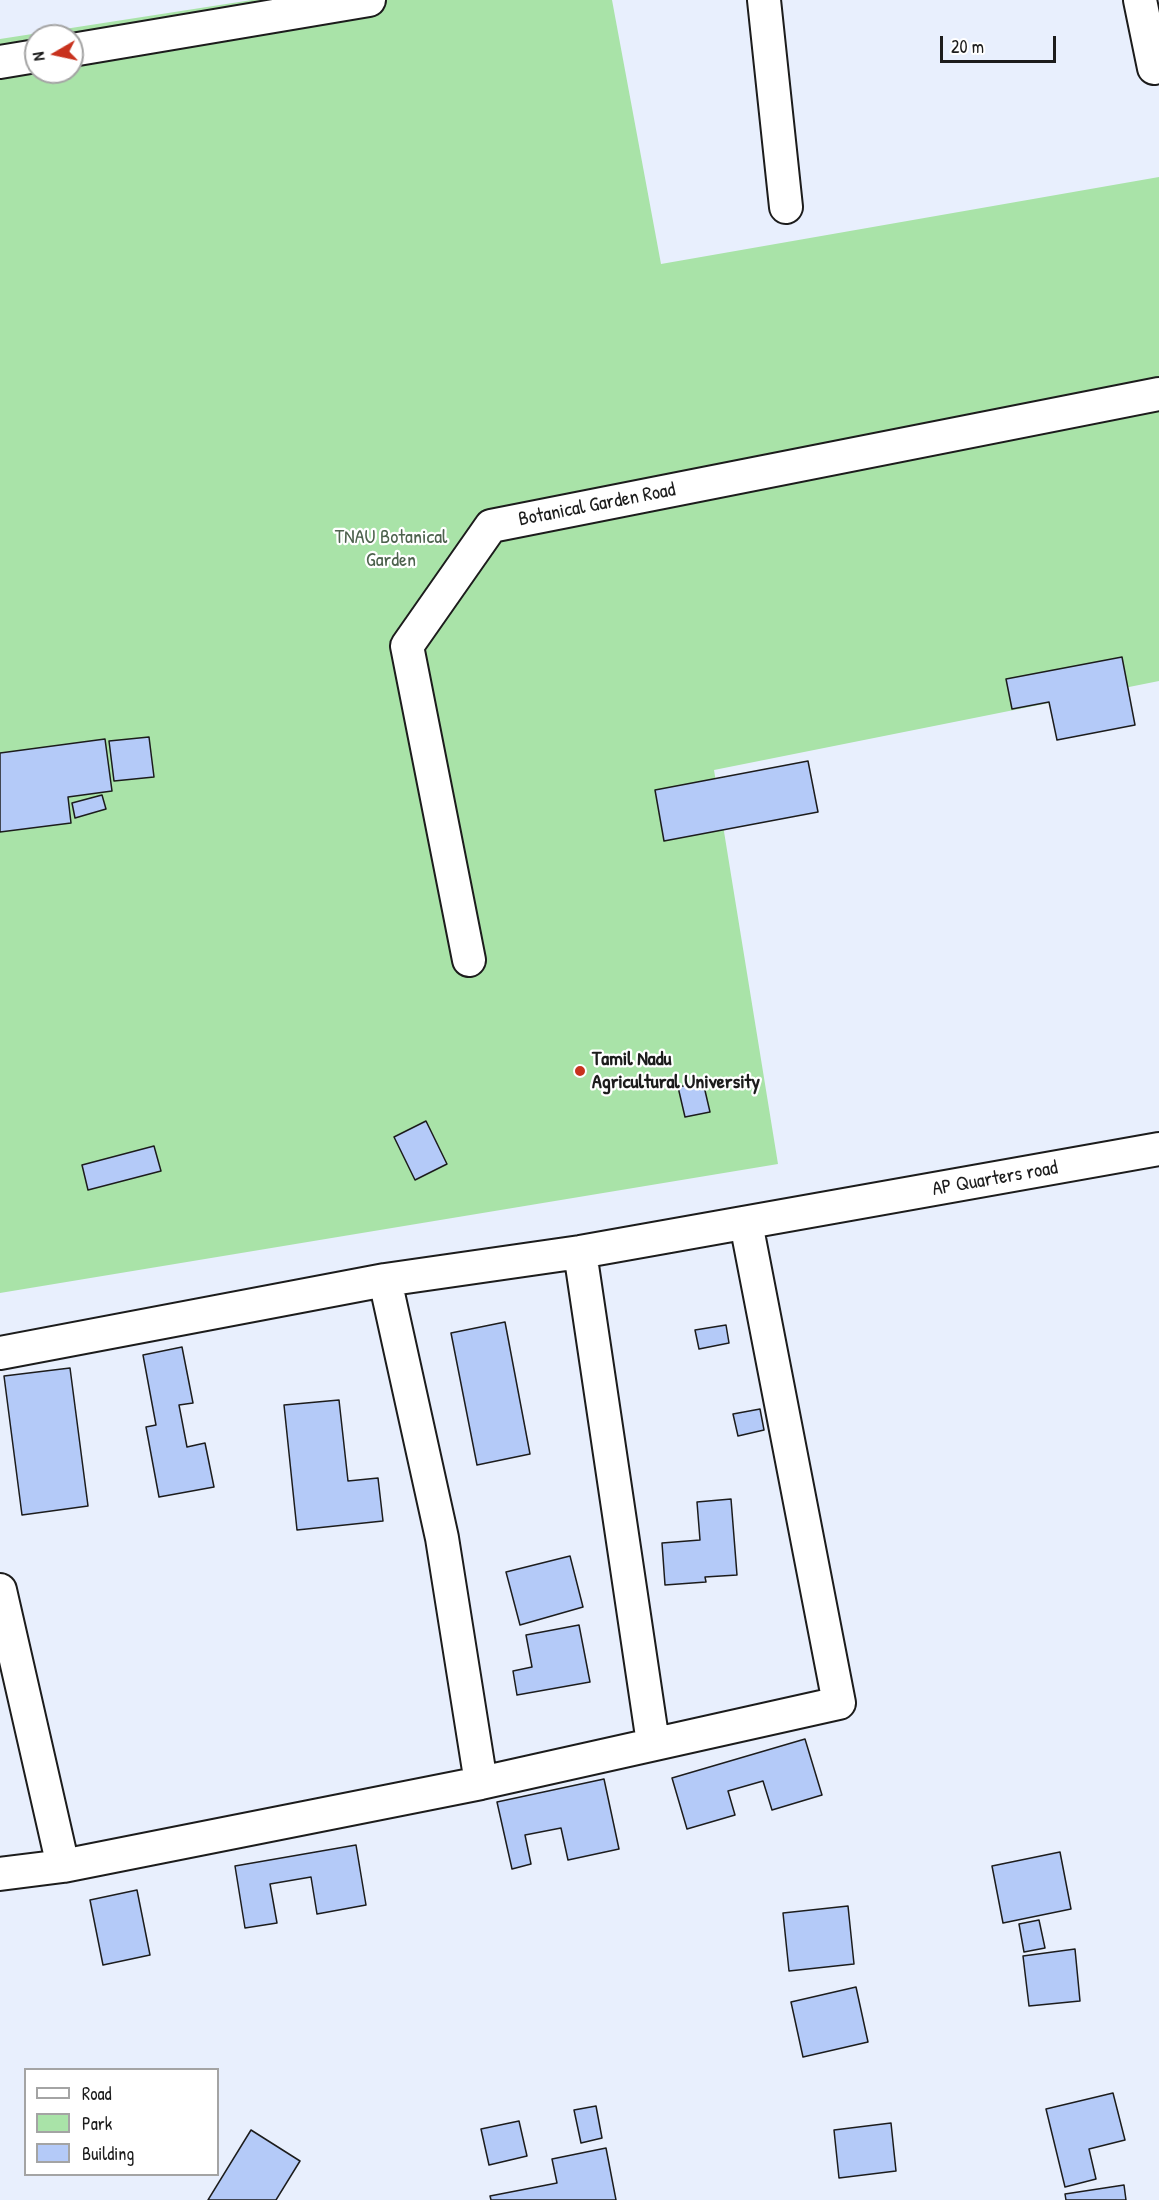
<!DOCTYPE html>
<style>
body{margin:0}
#map{position:relative;width:1159px;height:2200px;overflow:hidden;background:#fff;font-family:"Patrick Hand",sans-serif}
canvas{display:block}
.legend{position:absolute;left:24px;top:2068px;width:195px;height:108px;box-sizing:border-box;background:#fff;border:2px solid #a4a4a4;margin:0;padding:8px 10px;list-style:none;font-size:18px;color:#1c1c1c}
.legend li{display:flex;align-items:center;gap:12px;height:30px}
.legend b{width:30px;border:2px solid #a4a4a4}
.north{position:absolute;left:24px;top:24px;width:60px;height:60px;box-sizing:border-box;background:#fff;border:2px solid #a4a4a4;border-radius:50%;rotate:261deg;font-size:16px;font-weight:700;line-height:24px;text-align:center;color:#1c1c1c}
.north::after{content:'';display:block;margin:auto;width:21px;height:27px;background:#c8321e;clip-path:polygon(50% 0,100% 100%,50% 72%,0 100%)}
.scale{position:absolute;left:940px;top:36px;width:116px;height:27px;box-sizing:border-box;border:3px solid #1c1c1c;border-top:0;padding-left:8px;font-size:18px;line-height:21px;white-space:nowrap;color:#1c1c1c;-webkit-text-stroke:4px #fff;paint-order:stroke}
</style>
<div id="map">
<canvas width="1159" height="2200"></canvas>
<ul class="legend">
<li><b style="height:8px;background:#fff"></b>Road</li>
<li><b style="height:16px;background:#a9e3a8"></b>Park</li>
<li><b style="height:16px;background:#b4caf8"></b>Building</li>
</ul>
<div class="north">N</div>
<div class="scale">20 m</div>
</div>
<script>
const context = document.querySelector('canvas').getContext('2d');
context.lineJoin = 'round';
function fillPath(path, color) { context.fillStyle = color; context.fill(path, 'evenodd'); }
function stroke(path, color, width, dash) { context.strokeStyle = color; context.lineWidth = width; context.lineCap = dash ? 'butt' : 'round'; context.setLineDash(dash || []); context.stroke(path); }
function label(font, color, halo, rows, align = 'center') {
  context.font = font + ' "Patrick Hand",sans-serif'; context.lineWidth = 4.5; context.setLineDash([]); context.textBaseline = 'middle'; context.strokeStyle = halo; context.fillStyle = color; for (const [text, x, y, turn = 0] of rows) {
    context.save(); context.translate(x, y); context.rotate((+turn || 0) * Math.PI / 180); context.textAlign = isNaN(turn) ? turn : align; if (halo) context.strokeText(text, 0, 0); context.fillText(text, 0, 0); context.restore();
  }
}
fillPath(new Path2D(`
 M0 0H1159V2200H0ZM36 36H72V72H36ZM26 2070H218V2174H26Z`), '#e8effd');
fillPath(new Path2D(`
 M252 0H612L661 264 1159 177V681L714 770 778 1164 0 1293V39ZM36 36H72V72H36Z`), '#a9e3a8');
const building = new Path2D(`
 M1122 657 1135 725 1057 740 1049 702 1012 709 1006 679Z
 M149 737 154 777 114 781 109 741Z
 M105 739 112 791 68 797 71 823 0 832V753Z
 M808 761 818 812 664 841 655 790Z
 M102 795 106 809 75 818 72 803Z
 M703 1082 710 1112 685 1117 678 1087Z
 M426 1121 447 1164 415 1180 394 1137Z
 M154 1146 161 1171 88 1190 82 1165Z
 M505 1322 530 1454 477 1465 451 1333Z
 M726 1325 729 1343 699 1349 695 1330Z
 M182 1347 193 1403 179 1405 187 1447 205 1443 214 1487 159 1497 146 1427 156 1425 143 1355Z
 M70 1368 88 1506 22 1515 4 1376Z
 M339 1400 348 1481 378 1478 383 1521 297 1530 284 1405Z
 M760 1409 764 1430 738 1436 733 1414Z
 M731 1499 737 1575 705 1577 706 1582 665 1585 662 1543 700 1540 697 1502Z
 M570 1556 583 1607 520 1625 506 1572Z
 M579 1625 590 1682 517 1695 513 1671 532 1667 526 1635Z
 M805 1739 822 1795 772 1810 763 1781 728 1791 735 1815 687 1829 672 1778Z
 M604 1779 619 1849 568 1860 561 1828 525 1835 531 1864 512 1869 497 1802Z
 M356 1845 366 1905 317 1914 311 1877 270 1884 277 1923 245 1928 235 1866Z
 M1060 1852 1071 1909 1003 1923 992 1866Z
 M137 1890 150 1955 103 1965 90 1900Z
 M848 1906 854 1964 789 1971 783 1913Z
 M1039 1920 1045 1948 1024 1952 1019 1924Z
 M1075 1949 1080 2001 1029 2006 1023 1956Z
 M856 1987 868 2042 803 2057 791 2002Z
 M1113 2093 1125 2140 1089 2149 1096 2179 1065 2187 1046 2109Z
 M596 2106 602 2138 581 2143 574 2110Z
 M519 2121 527 2156 489 2165 481 2129Z
 M891 2123 896 2171 839 2178 834 2130Z
 M251 2130 300 2161 276 2200H208Z
 M606 2148 616 2200H491L490 2196 557 2183 552 2159Z
 M1124 2185 1126 2200H1066L1065 2194Z`);
fillPath(building, '#b4caf8');
stroke(building, '#1c1c1c', 1.5);
const minor = new Path2D(`
 M764 0 786 207
 M1140 0 1154 68
 M72 50 369 0
 M0 62 36 56
 M469 960 407 646 491 526 1159 394
 M580 1252 653 1743
 M385 1280 442 1538 481 1783
 M0 1353 385 1280 580 1252 1159 1149
 M0 1590 63 1866
 M0 1874 63 1866 481 1783 839 1703 746 1223`);
stroke(minor, '#1c1c1c', 36);
stroke(minor, '#fff', 32);
for (const [x, y, r, color] of [
 [580,1071,6,"#c8321e"]
]) { const dot = new Path2D(); dot.arc(x, y, r, 0, 2 * Math.PI); context.fillStyle = color; context.fill(dot); stroke(dot, '#fff', 2); }
label('20px', '#1c1c1c', '#fff', [
 ["Botanical Garden Road",597,505,-11],
 ["AP Quarters road",995,1179,-10]
]);
label('20px', '#4d624d', '#fff', [
 ["TNAU Botanical",391,538],
 ["Garden",391,561]
]);
label('bold 20px', '#1c1c1c', '#fff', [
 ["Tamil Nadu",592,1060],
 ["Agricultural University",592,1083]
], 'left');
</script>
